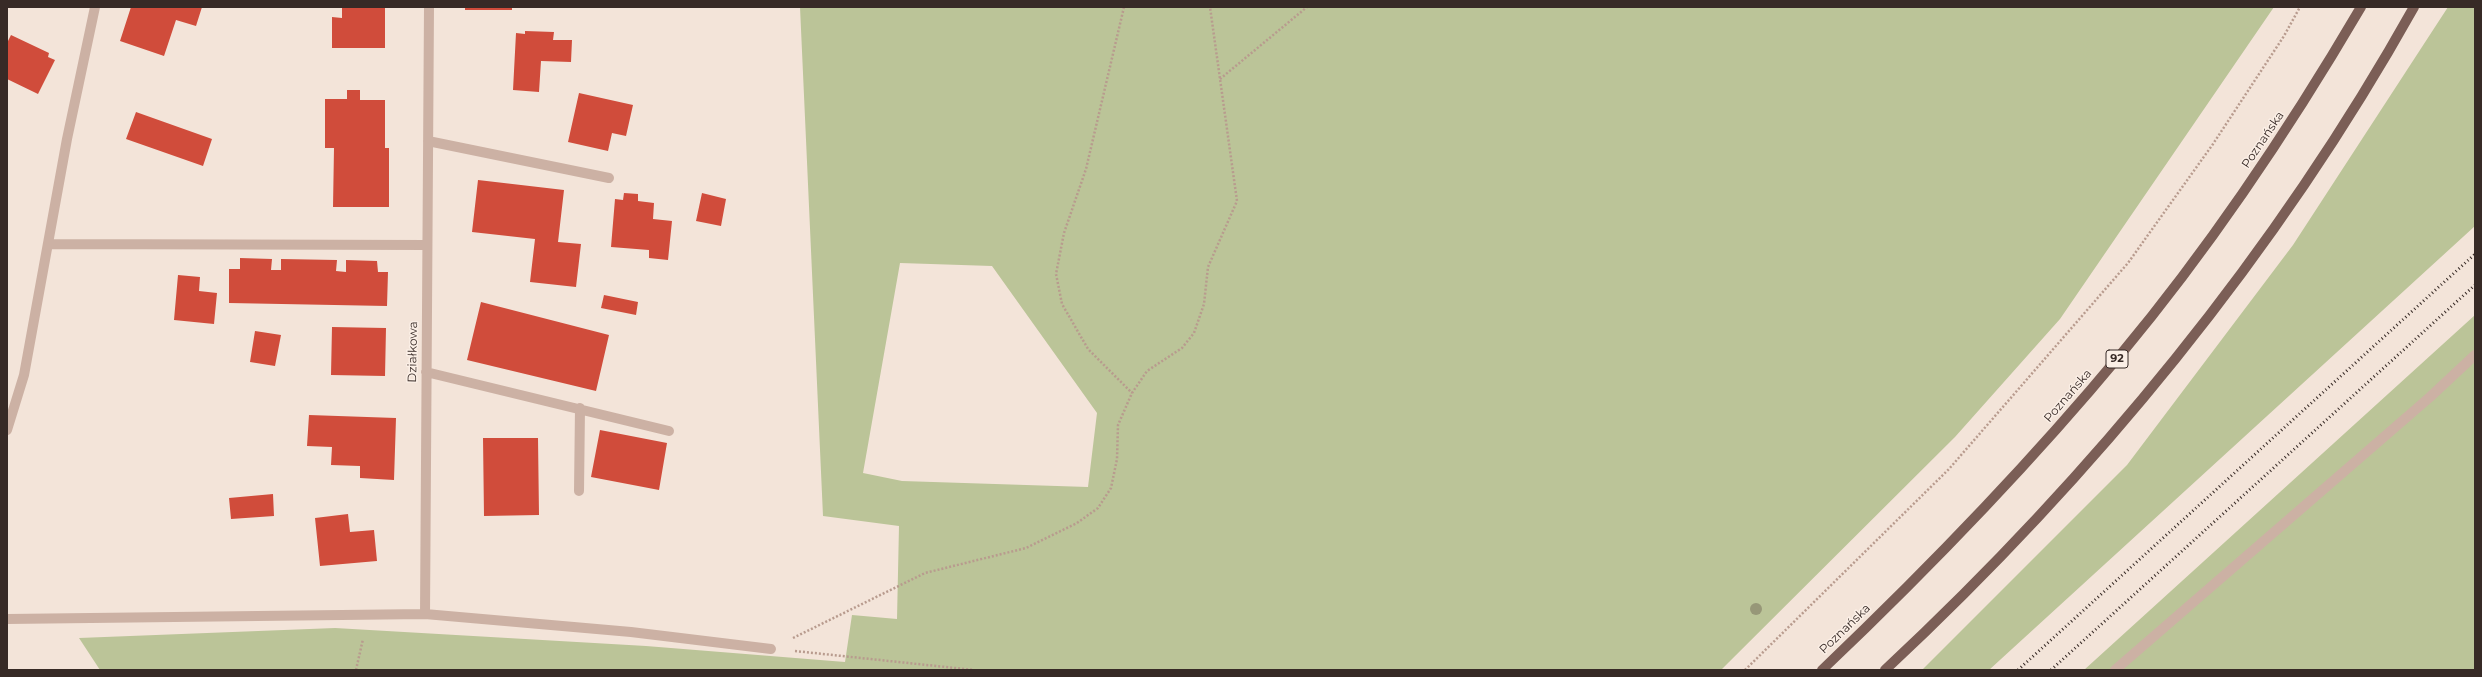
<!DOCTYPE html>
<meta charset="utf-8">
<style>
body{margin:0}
#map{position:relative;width:2482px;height:677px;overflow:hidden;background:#f3e4d9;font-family:Montserrat,sans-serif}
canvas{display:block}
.frame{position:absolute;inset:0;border:8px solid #372a26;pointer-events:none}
</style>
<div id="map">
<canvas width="2482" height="677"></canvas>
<div class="frame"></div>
</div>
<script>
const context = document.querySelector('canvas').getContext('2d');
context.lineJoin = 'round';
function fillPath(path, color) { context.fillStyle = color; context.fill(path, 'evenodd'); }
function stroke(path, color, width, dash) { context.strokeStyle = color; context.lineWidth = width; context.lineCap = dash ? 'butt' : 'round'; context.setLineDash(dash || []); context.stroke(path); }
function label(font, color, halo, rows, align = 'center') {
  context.font = font + ' Montserrat,sans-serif'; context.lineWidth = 3; context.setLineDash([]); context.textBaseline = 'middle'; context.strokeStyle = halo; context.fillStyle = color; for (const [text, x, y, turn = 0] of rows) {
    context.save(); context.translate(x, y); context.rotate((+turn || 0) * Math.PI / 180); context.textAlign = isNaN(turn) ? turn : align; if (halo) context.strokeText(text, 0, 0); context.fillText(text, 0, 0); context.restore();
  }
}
fillPath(new Path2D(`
 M800 7H2274L2060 319 1955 437 1721 670H100L79 638 335 628 646 646 845 662 852 615 897 619 899 526 823 516ZM900 263 992 266 1097 413 1088 487 902 481 863 473Z
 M2448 7H2475V226L1989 670H1922L2127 465 2293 245Z
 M2475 315V670H2084Z`), '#bbc498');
fillPath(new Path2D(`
 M131 7H202L196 26 176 20 164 56 120 41Z
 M342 7H385V48H332V17L342 18Z
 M465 7H512V10H465Z
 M525 31 554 32 553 40H572L571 62 541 61 539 92 513 90 516 33 525 34Z
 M11 35 49 53 48 57 55 60 38 94 7 79V43Z
 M347 90H360V100H385V148H389V207H333L334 148H325V99H347Z
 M579 93 633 105 626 136 612 133 608 151 568 142Z
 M136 112 212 139 203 166 126 139Z
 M478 180 564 190 558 242 581 244 576 287 530 282 535 239 472 232Z
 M624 193 638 194V201L654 203 653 219 672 221 668 260 649 258V250L611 247 615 199 623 200Z
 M702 193 726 199 721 226 696 221Z
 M240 258 272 259 271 270H281V259L337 260 336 271 346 272V260L377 261 378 272H388L387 306 229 303V269H240Z
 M178 275 200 277 199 291 217 293 214 324 174 320Z
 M604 295 638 302 636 315 601 308Z
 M481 302 609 335 596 391 467 360Z
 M332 327 386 328 385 376 331 375Z
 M255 331 281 335 275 366 250 362Z
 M309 415 396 418 394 480 360 478V466L331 465 332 447 307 446Z
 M600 430 667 443 659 490 591 477Z
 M483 438H538L539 515 484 516Z
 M273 494 274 516 231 519 229 498Z
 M348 514 350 532 374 530 377 561 320 566 315 518Z`), '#d04c3b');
stroke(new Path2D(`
 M1124 7 1086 169 1064 233 1056 274 1062 304 1088 349 1132 393
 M1220 79 1307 7
 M793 638 925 573 1026 548 1077 523 1098 508 1111 488 1117 459 1118 425 1132 393 1147 371 1182 348 1194 333 1204 304 1208 267 1237 201 1210 7
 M795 651 974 670
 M356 670 363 639
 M1745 670 1949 469 2128 263 2213 144 2284 36 2300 7`), '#b89b8e', 2.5, [2, 2]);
stroke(new Path2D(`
 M2115 670 2430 397 2475 355`), '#ccb1a4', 10);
stroke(new Path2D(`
 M428 141 609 178
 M48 244 427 245
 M426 372 669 431
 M7 430 24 375 67 139 95 7
 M579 491 580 408
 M425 614 429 7
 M7 619 425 614 631 632 771 649`), '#ccb1a4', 10);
stroke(new Path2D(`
 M1822 670C1927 570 2028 466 2121 354 2211 246 2290 128 2361 7
 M1885 670C2092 477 2276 254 2414 7`), '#7b5e56', 10);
stroke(new Path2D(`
 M2018 670 2475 254
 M2051 670 2475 285`), '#372a26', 3, [1, 3]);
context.fillStyle = '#979778';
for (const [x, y] of [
 [1756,609]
]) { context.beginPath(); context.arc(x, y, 6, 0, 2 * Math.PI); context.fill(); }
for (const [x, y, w] of [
 [2117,359,22]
]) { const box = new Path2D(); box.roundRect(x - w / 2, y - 9, w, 18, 3); context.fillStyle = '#fbefe6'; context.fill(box); stroke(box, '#372a26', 1); }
label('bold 11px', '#372a26', null, [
 ["92",2117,359]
]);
label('12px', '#372a26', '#fbefe6', [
 ["Poznańska",2263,140,-56],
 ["Działkowa",413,352,-89],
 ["Poznańska",2068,396,-49],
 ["Poznańska",1845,629,-44]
]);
</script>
